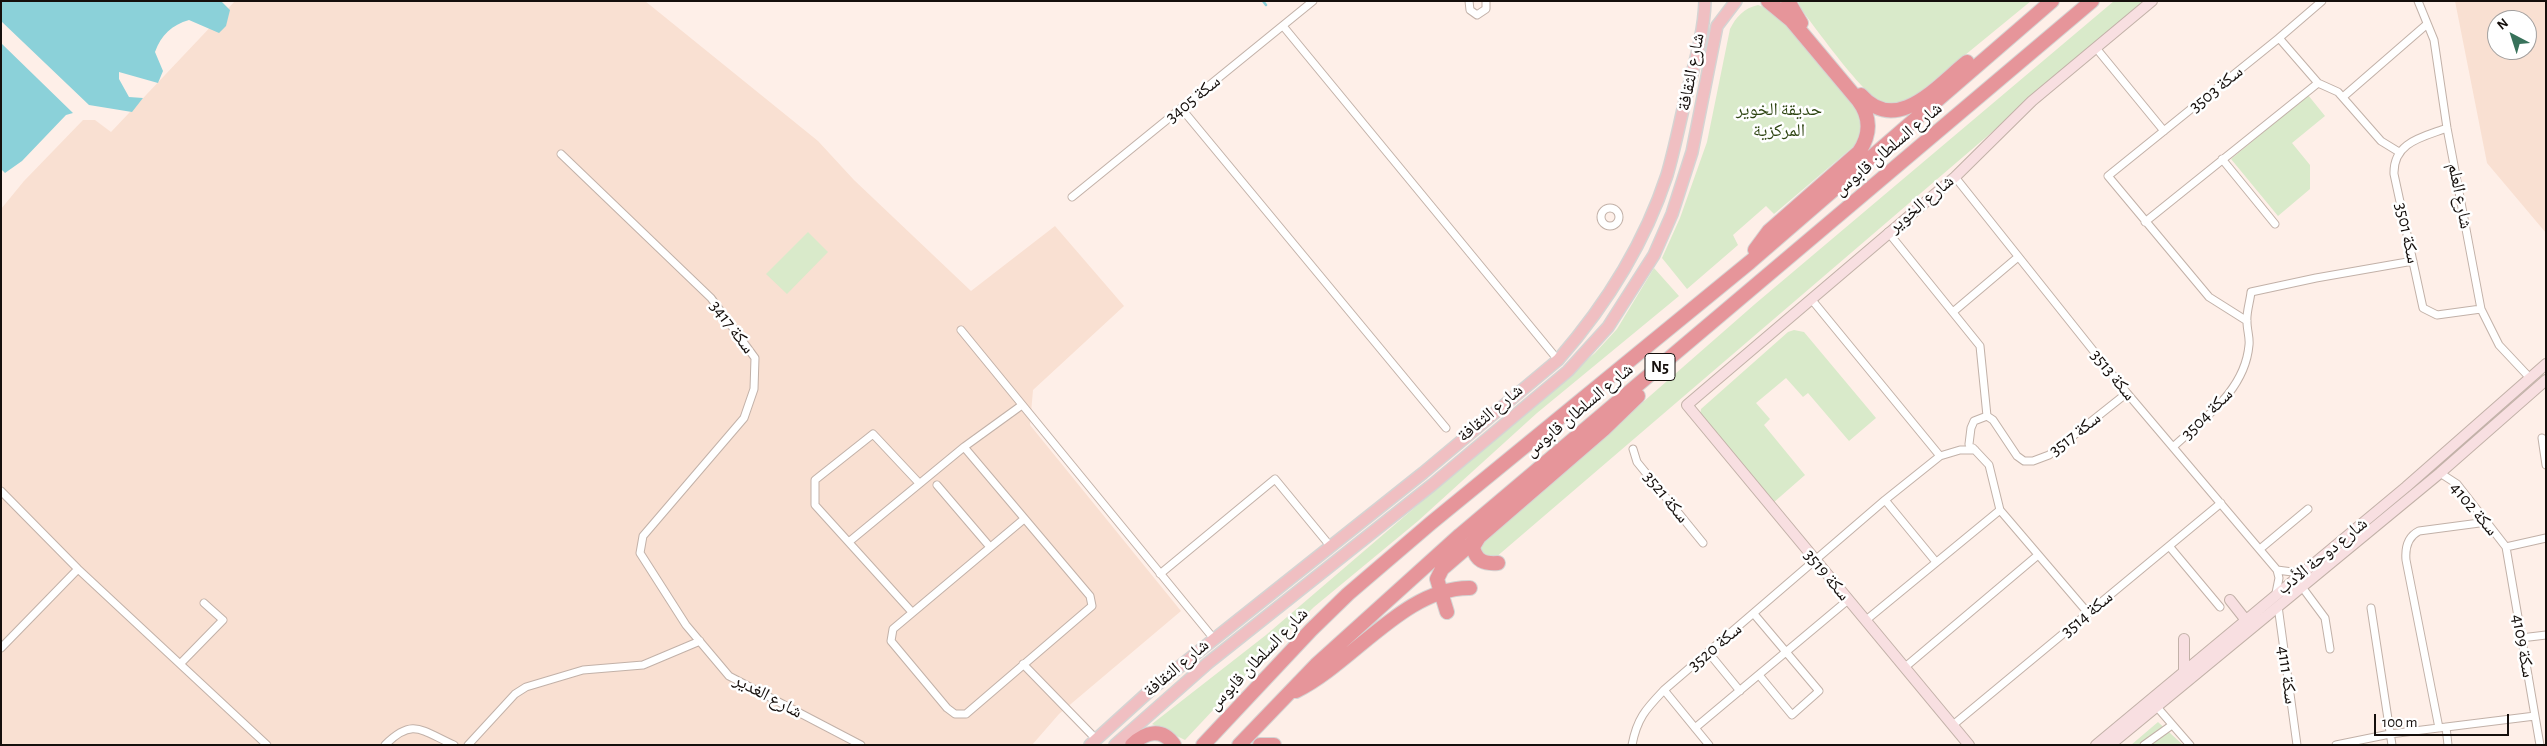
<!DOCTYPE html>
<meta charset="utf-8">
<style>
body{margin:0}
#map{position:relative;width:2547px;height:746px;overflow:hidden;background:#feefe8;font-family:"Alegreya Sans",sans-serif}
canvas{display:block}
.frame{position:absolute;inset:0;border:2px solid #150f0c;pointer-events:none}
.north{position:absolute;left:2487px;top:10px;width:50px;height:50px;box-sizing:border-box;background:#fff;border:1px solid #a19f9e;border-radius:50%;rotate:320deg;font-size:14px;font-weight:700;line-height:20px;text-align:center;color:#150f0c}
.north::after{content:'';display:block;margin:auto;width:18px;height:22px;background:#38725b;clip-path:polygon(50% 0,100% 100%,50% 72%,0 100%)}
.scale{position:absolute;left:2374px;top:714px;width:135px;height:22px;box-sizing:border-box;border:2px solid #150f0c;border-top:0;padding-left:6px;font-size:15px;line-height:18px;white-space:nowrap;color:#150f0c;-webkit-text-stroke:4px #fff;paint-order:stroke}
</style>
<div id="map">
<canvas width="2547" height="746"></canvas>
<div class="frame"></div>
<div class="north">N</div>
<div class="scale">100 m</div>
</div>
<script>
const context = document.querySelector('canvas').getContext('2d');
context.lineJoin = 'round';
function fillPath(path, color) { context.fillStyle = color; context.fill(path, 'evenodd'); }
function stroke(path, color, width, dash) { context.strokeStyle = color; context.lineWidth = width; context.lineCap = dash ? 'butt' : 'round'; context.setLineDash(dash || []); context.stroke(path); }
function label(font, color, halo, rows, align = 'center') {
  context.font = font + ' "Alegreya Sans","Noto Naskh Arabic",sans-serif'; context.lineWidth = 5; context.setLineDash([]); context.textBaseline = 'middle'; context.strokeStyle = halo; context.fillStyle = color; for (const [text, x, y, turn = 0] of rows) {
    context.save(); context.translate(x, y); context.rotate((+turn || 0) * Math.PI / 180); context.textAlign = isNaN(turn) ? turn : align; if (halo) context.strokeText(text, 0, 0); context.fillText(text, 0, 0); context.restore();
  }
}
fillPath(new Path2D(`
 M235 1H645L818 141 854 180 971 291 1055 226 1124 306 1033 390 1030 425 1181 611 1059 714 1032 745H1V209L24 181 83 120H95L111 132Z
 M2455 1H2546V233L2487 163ZM2497 20H2527V50H2497Z`), '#f9e0d2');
fillPath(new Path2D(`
 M1798 1H2031L1904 105C1900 105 1893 108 1889 107 1869 104 1815 27 1801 9Z
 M2114 1H2145L1495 558 1491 560 1480 551 1482 543 1755 304Z
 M1758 5 1773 10 1817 61 1860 115 1863 134 1854 146 1774 214 1766 206 1733 235 1738 245 1687 289 1662 258 1680 218 1707 142 1730 29C1736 17 1744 8 1758 5Z
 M2308 95 2325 116 2292 143 2310 165V189L2278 216 2231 159Z
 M808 232 828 252 787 294 766 274Z
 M1654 268 1679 296 1537 413 1418 521 1314 607 1260 660 1185 740 1152 724 1266 635 1595 353 1617 329Z
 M1794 330 1804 332 1876 418 1849 441 1808 393 1803 397 1786 378 1756 403 1770 419 1764 425 1805 475 1773 503 1700 415 1701 409 1788 332Z
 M2158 722 2183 745H2131Z`), '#d9eaca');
fillPath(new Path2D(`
 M1 1H221L230 10 226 26 219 33 189 20C172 25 161 35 155 52L163 71 158 83 119 72V79L129 97 143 98 132 112 89 105 1 21Z
 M1 43 73 113 66 115 22 161 5 173 1 169Z`), '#8bd1d9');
stroke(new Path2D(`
 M1263 1 1266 5`), '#8bd1d9', 2.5);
const street = new Path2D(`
 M1469 1 1470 10 1477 15 1486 9V1
 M2418 1 2434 40 2447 128 2481 309 2499 345 2530 378
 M1283 26 1558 360
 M2096 48 2164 131
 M2318 83 2338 92 2381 141 2399 152
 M2343 97 2426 25
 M1181 108 1446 428
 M2447 128C2423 137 2393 142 2394 174L2423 308 2437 315 2481 309
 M561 154 711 298 755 358 754 389 744 418 643 536 640 553 686 625 729 676 861 745
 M2222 159 2275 224
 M1955 177 2127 393 2277 570 2279 578 2276 593
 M1072 197 1313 1
 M1601 217a9 9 0 1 1 18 0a9 9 0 1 1-18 0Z
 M2145 222 2318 83 2279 38
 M1888 232 1980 346 1987 416
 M1812 300 1940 456
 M1953 312 2018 257
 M2247 321 2209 297 2108 176 2279 38 2322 1
 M961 330 1214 639
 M2542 438 2546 465
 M1969 444 1971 428 1974 421 1987 416 1993 420 2017 456 2024 461H2033L2049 455 2127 393
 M964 447 1090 596 1092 606 966 714H955L947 708 891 641 893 629 1024 519
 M2173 447C2204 418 2245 391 2249 345 2250 338 2247 330 2247 322 2246 313 2250 302 2251 292L2316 278 2413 261
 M1973 448 1989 465 2000 510 2088 613
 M1633 449 1637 462 1703 543
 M2440 473 2457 484 2506 547 2540 745
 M937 485 990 547
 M1 491 78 569 267 745
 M1885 500 1936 562
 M850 541 964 447 1022 405
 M2169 546 2220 607
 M2506 547 2546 538
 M2260 549 2308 509
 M2277 570 2300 573
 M1160 574 1275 479 1331 547
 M2302 587 2325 618 2330 649
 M2278 606 2297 745
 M2371 608 2392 745
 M911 611 815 505V480L873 434 919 483
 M1754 614 1819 691 1792 715 1759 675
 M1865 621 2000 510
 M2521 638 2546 635
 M1 648 78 569
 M1708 652 1740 691
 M180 664 223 620 204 603
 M1023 664 1096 739
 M1904 668 2038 555
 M1664 690 1709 745
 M2157 707 2190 745
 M1953 725 2221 503
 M2446 727 2448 745
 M1695 728 1848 600
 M2439 728 2406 560C2405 548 2407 537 2419 531L2487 522
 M385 745C413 717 422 731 454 745
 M468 745 515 694 526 687 583 670 643 665 700 641
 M1632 745C1637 718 1646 709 1664 690L1885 500 1940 456 1960 450H1975
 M2144 745 2172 725
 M2336 745 2390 734 2535 716`);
const secondary = new Path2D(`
 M2230 600 2245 619
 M2184 639V670
 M1969 745 1687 405 1955 177 2032 101 2152 1
 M2096 745 2406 487 2546 364
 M2110 745 2440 473 2546 380`);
const primary = new Path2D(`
 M1090 745 1154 687 1423 473 1558 360C1606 305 1644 245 1667 175 1674 151 1679 126 1685 101 1693 68 1704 35 1705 1
 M1115 745 1208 663 1432 485 1568 371 1608 327 1654 255 1672 214 1692 152 1717 26 1736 1`);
const highway = new Path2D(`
 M1788 1 1801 23
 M1861 95C1897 136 1938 85 1967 62
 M1755 250 1769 231 1859 152C1871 134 1871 117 1858 100L1791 20 1768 1
 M1479 537 1473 547C1476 561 1484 564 1498 563
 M1447 612 1437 579 1442 569 1604 429 1638 396
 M1296 691C1353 663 1405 587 1470 588
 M1132 745C1145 732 1162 727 1174 745
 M1203 745 1311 630 1348 594 1431 523 1750 262 2052 1
 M1239 745 1316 665 1460 535 2092 1
 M1260 745H1274`);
stroke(street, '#c2b1a8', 9);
stroke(secondary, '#c2b1a8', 12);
stroke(primary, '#d5d4d3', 14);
stroke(highway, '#d5d4d3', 16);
stroke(street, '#fff', 7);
stroke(secondary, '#f8dfe1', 10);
stroke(primary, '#f0bfc2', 11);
stroke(highway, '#e6959a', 14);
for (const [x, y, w] of [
 [1660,367,30]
]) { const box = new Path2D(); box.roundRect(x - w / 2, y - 13.5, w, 27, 4); context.fillStyle = '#fff'; context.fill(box); stroke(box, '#150f0c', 1); }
label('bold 16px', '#150f0c', null, [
 ["N5",1660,367]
]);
label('18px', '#150f0c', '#fff', [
 ["شارع الثقافة",1691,72,-79],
 ["سكة 3503",2216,89,-39],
 ["سكة 3405",1193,99,-39],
 ["شارع السلطان قابوس",1888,149,-40],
 ["شارع العلم",2460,196,79],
 ["شارع الخوير",1921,204,-40],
 ["سكة 3501",2407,233,78],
 ["سكة 3417",732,327,53],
 ["سكة 3513",2113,375,51],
 ["شارع السلطان قابوس",1579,410,-40],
 ["شارع الثقافة",1490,413,-40],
 ["سكة 3504",2207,414,-45],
 ["سكة 3517",2075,434,-38],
 ["سكة 3521",1666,497,51],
 ["سكة 4102",2474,509,50],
 ["شارع دوحة الأدب",2322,556,-39],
 ["سكة 3519",1827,575,50],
 ["سكة 3514",2087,614,-40],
 ["سكة 4109",2523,646,80],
 ["سكة 3520",1715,647,-40],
 ["شارع السلطان قابوس",1258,659,-46],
 ["شارع الثقافة",1176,668,-40],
 ["سكة 4111",2287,675,82],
 ["شارع الغدير",768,696,28]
]);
label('18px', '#2e4512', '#fff', [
 ["حديقة الخوير",1779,110],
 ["المركزية",1779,131]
]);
</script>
